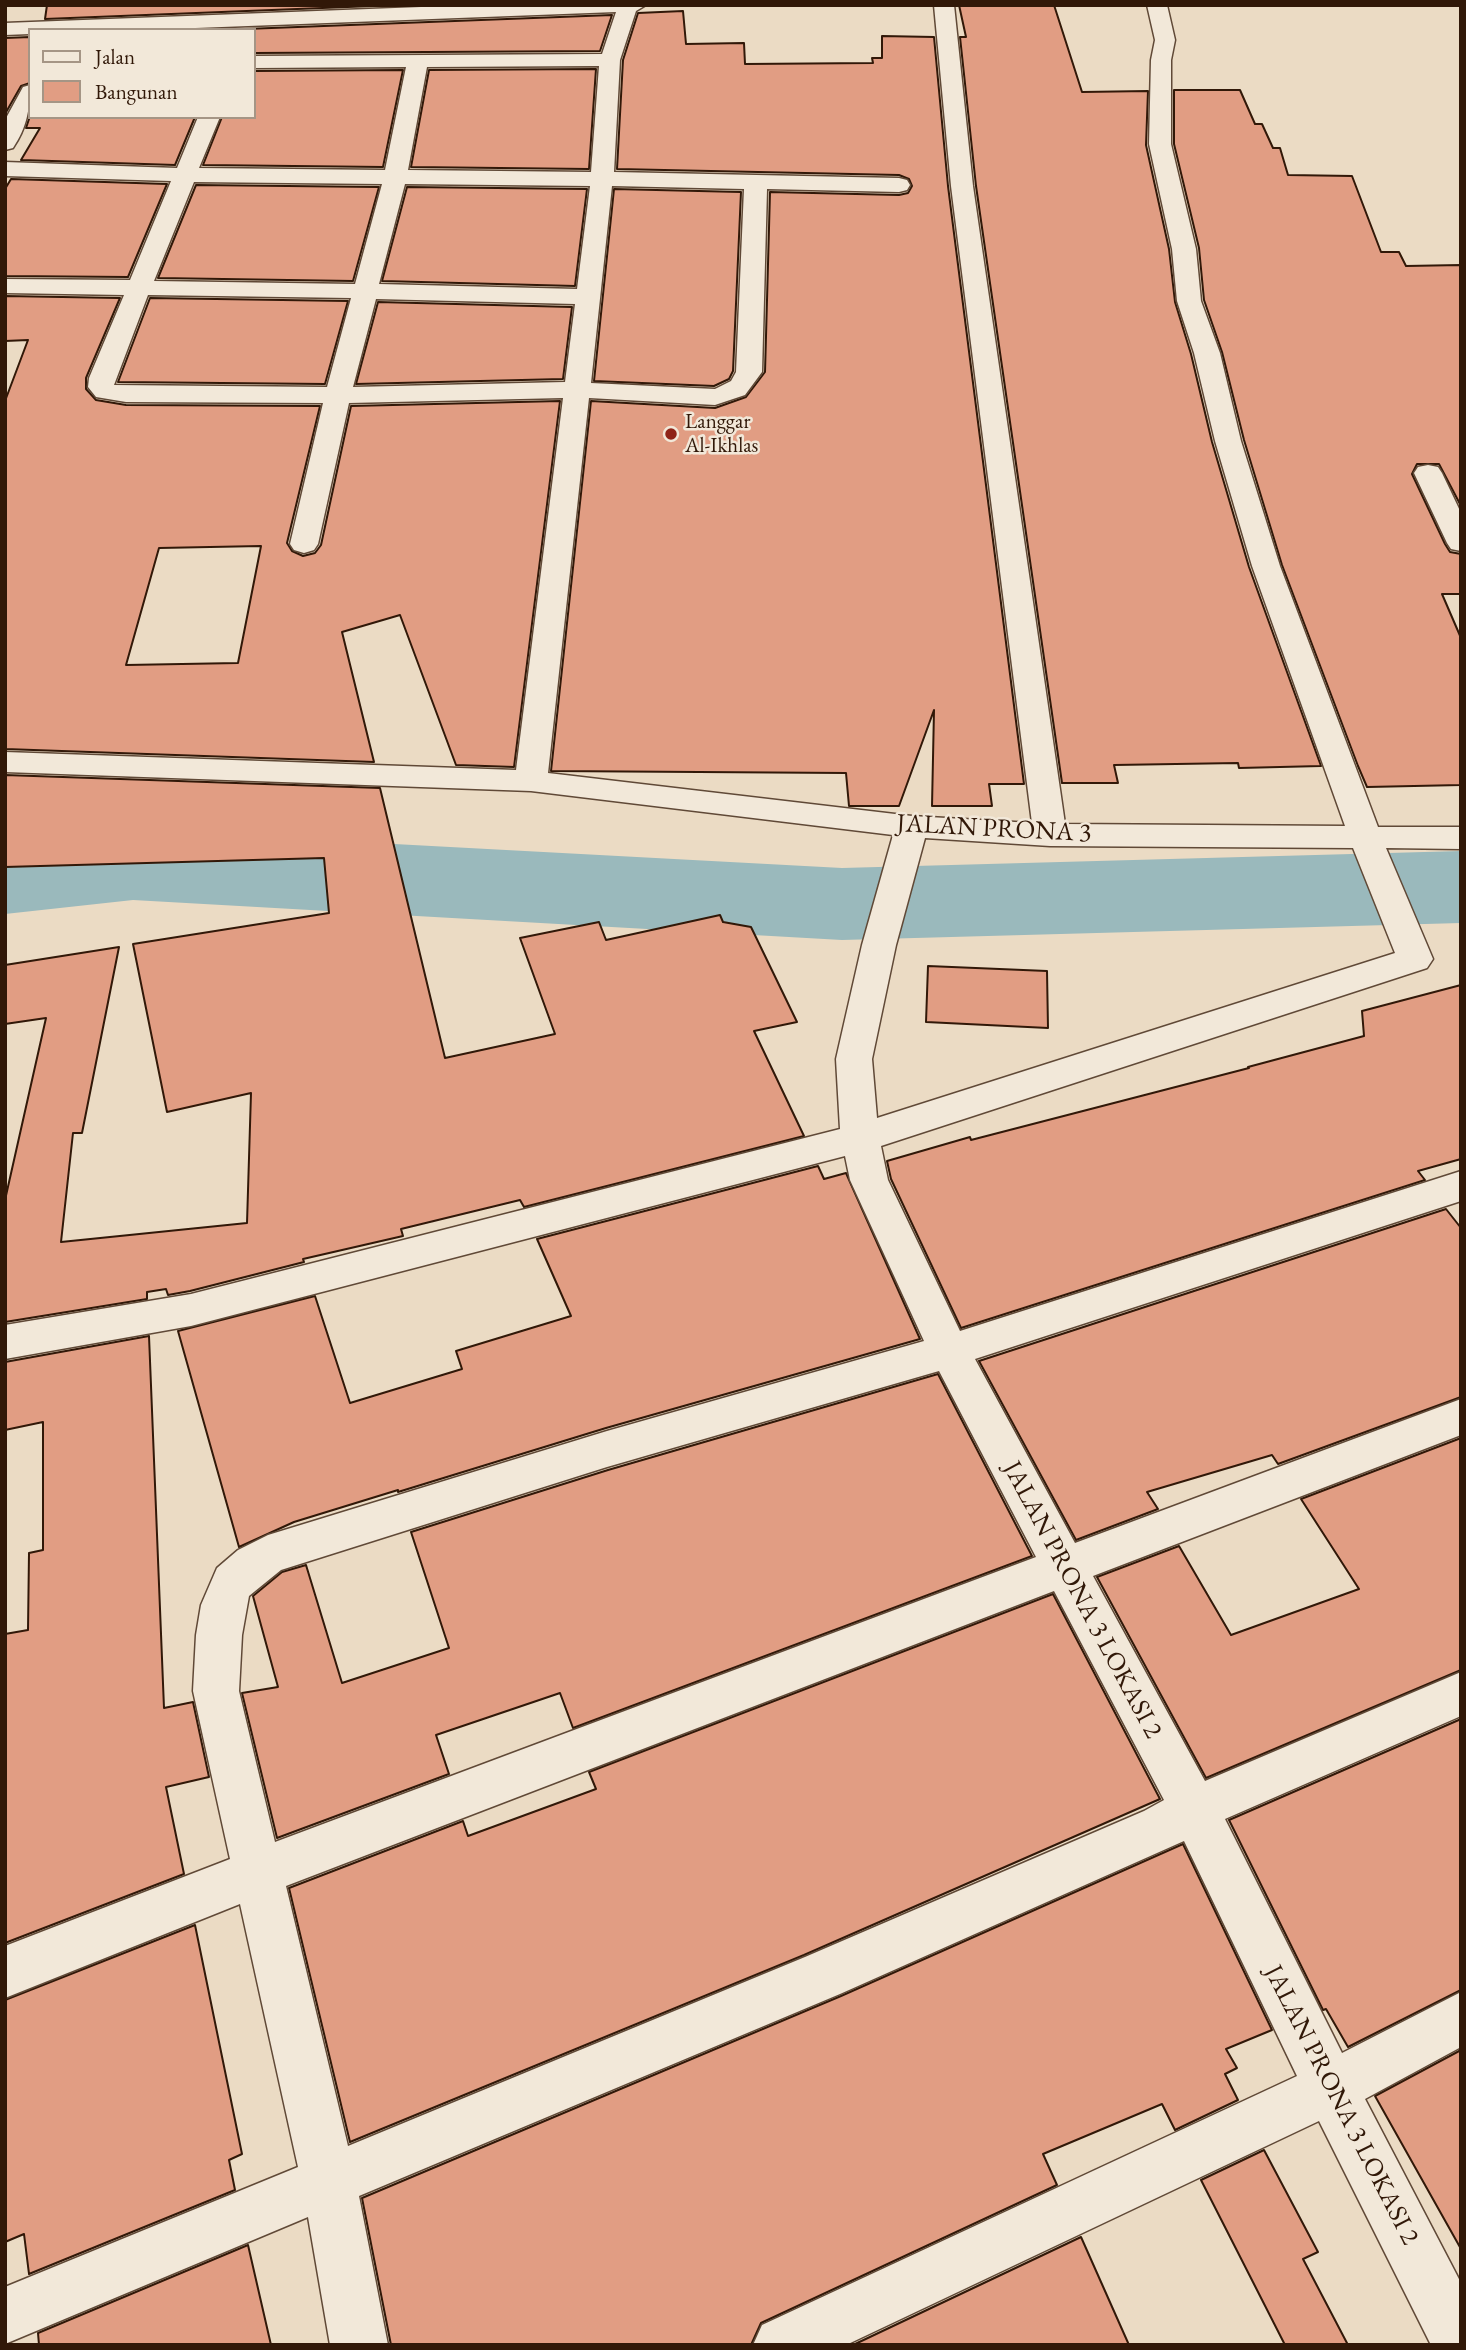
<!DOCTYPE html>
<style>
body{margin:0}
#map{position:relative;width:1466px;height:2350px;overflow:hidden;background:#ebdbc4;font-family:"EB Garamond",serif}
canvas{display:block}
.frame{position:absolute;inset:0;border:7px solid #311808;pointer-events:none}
.legend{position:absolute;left:28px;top:28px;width:228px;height:91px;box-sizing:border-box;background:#f2e8d9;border:2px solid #a59585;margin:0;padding:9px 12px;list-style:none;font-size:21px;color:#311808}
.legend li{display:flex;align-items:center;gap:14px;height:35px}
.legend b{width:35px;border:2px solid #a59585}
</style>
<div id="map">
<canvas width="1466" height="2350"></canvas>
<div class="frame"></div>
<ul class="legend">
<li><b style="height:9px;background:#f2e8d9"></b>Jalan</li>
<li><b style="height:19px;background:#e19d83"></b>Bangunan</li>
</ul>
</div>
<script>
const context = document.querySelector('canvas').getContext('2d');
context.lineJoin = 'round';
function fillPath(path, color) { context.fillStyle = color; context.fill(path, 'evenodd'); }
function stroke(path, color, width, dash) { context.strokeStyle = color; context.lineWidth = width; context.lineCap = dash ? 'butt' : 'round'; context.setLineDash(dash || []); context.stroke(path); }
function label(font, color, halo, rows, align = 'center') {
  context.font = font + ' "EB Garamond",serif'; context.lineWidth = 5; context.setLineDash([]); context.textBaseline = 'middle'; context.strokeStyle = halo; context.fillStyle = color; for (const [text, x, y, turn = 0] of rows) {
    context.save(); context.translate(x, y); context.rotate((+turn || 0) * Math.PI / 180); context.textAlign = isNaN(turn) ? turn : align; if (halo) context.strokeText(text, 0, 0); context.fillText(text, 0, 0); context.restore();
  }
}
fillPath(new Path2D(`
 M133 830 842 868 1461 851V923L842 940 133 900 5 914V843Z`), '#9ab9bc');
const building = new Path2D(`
 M47 5H398L45 19Z
 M959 5H1054L1082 92 1148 91 1146 145 1169 249 1175 302 1191 354 1212 442 1249 567 1321 766 1239 768 1238 763 1114 765 1118 783H1062L976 186 960 37H966Z
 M683 11 686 44 744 43 745 64 873 63 872 58H882V36L934 37 948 186 1024 784H989L992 806H932L934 710 899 806H849L846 773 551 771 591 401 715 408 746 397 765 372 770 192 899 195 908 193 912 186 909 179 899 175 617 169 623 60 638 13Z
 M612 15 600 51 254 53V30H219Z
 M30 37V83L21 86 5 114V38Z
 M596 69 589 169 411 167 429 70Z
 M403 70 383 167 203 165 222 117H254V71Z
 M1174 90H1240L1255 124H1262L1273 148H1280L1288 175 1352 176 1381 252H1399L1406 266 1461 265V506L1439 464H1417L1412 474 1445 544 1450 552 1461 554V594H1442L1461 638V785L1367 787 1358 766 1282 565 1244 440 1222 352 1204 300 1199 248 1174 144Z
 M30 116V117H195L175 165 21 160 40 128H26Z
 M11 179 167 184 128 277 5 276V189Z
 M196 185 379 187 353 281 158 278Z
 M407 187 587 189 575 286 382 281Z
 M614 189 741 192 733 371 729 379 714 386 594 381Z
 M5 296 120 298 86 378V389L96 400 126 405 320 406 287 543 292 551 303 556 315 553 321 545 351 406 560 401 514 767 456 765 400 615 342 632 374 762 5 749V401L28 340 5 341ZM261 546 238 663 126 665 159 548Z
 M150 298 348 301 325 384 118 382Z
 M378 302 572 307 563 379 356 384Z
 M5 775 380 788 445 1058 555 1034 520 938 599 922 606 940 720 915 723 922 751 927 797 1022 754 1031 804 1136 524 1207 520 1200 401 1229 403 1236 303 1259 304 1262 190 1291 168 1295 166 1289 147 1292V1299L5 1322V1200L46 1018 5 1024V965L119 947 82 1133H73L61 1242 247 1223 251 1093 167 1112 133 944 329 913 324 858 5 867Z
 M928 966 1047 971 1048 1028 926 1022Z
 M1461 985V1159L1418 1171 1425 1180 961 1328 891 1179 887 1161 970 1137 971 1140 1249 1068 1248 1067 1364 1036 1362 1011Z
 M818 1166 824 1179 846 1173 920 1339 606 1428 398 1492V1490L294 1522 239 1547 178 1331 315 1296 350 1403 462 1369 456 1351 571 1316 537 1239Z
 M1446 1209 1461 1228V1397L1278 1464 1272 1455 1147 1492 1158 1509 1076 1540 979 1361Z
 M149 1336 164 1708 193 1702 209 1777 166 1787 184 1874 5 1943V1634L28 1630 29 1553 43 1550V1422L5 1430V1362Z
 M938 1374 1032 1556 573 1728 560 1693 436 1735 449 1774 277 1838 242 1693 278 1687 253 1596 282 1572 306 1565 342 1683 449 1648 411 1532 608 1470Z
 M1461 1438V1670L1206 1778 1097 1577 1179 1546 1231 1635 1359 1589 1301 1499Z
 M1053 1594 1160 1799 804 1955 350 2142 289 1888 463 1821 468 1836 596 1789 589 1772Z
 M1461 1719V1990L1348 2047 1326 2009 1323 2010 1229 1820Z
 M1183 1844 1272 2030 1226 2049 1237 2068 1225 2074 1238 2100 1175 2130 1162 2104 1043 2154 1057 2185 761 2323 751 2345H391L362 2198 841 1996Z
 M195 1925 242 2154 229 2160 235 2190 29 2274 24 2234 5 2242V2000Z
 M1461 2050V2249L1375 2096Z
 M1264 2150 1318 2252 1303 2259 1348 2345H1285L1201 2180Z
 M1081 2237 1129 2345H853Z
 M248 2245 271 2345H39L38 2333Z`);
fillPath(building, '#e19d83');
stroke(building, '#311808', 2);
const minor = new Path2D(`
 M473 5H646L636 11 620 60 614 172 899 178 907 180 910 185 907 190 899 192 767 189 762 372 745 395 715 405 589 398 548 773 912 816 1032 823 951 186 934 5H954L973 186 1065 824 1345 826 1252 566 1215 441 1194 353 1177 301 1172 249 1149 144 1151 60 1155 40 1147 5H1167L1175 40 1171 60V144L1196 249 1201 301 1220 353 1241 441 1280 566 1378 827H1461V849L1386 848 1433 959 1427 968 881 1146 888 1180 960 1331 1461 1171V1201L975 1359 1075 1543 1461 1399V1435L1093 1576 1205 1781 1461 1672V1716L1225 1819 1342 2053 1461 1992V2047L1365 2099 1461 2283V2345H1431L1319 2121 846 2345H753L762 2325 1297 2076 1184 1841 840 1994 359 2196 388 2345H330L308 2217 5 2344V2287L298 2167 240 1904 5 1998V1946L230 1859 193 1691 196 1635 201 1605 217 1568 238 1550 268 1535 607 1431 924 1341 850 1180 845 1156 191 1326 5 1359V1325L191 1294 840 1129 836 1059 862 945 893 835 531 791 5 772V752L516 770 563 398 349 403 318 544 314 550 304 553 294 550 290 544 323 403 126 402 96 397 88 387 89 378 124 295 5 293V279L130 280 171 181 5 176V162L177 168 198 117H220L199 168 385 170 406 67 254 68V56L602 54 616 12 143 30H30V34L5 35V23ZM599 66 591 172 408 170 427 67ZM194 182 382 184 355 284 154 281ZM405 184 590 186 577 289 379 284ZM612 186 744 189 736 372 731 381 715 389 591 383ZM148 295 351 298 327 387 114 385ZM376 299 575 304 565 382 353 387ZM925 838 1050 846 1353 848 1395 953 877 1118 872 1059 896 945ZM939 1371 1036 1557 275 1842 239 1691 242 1635 249 1596 281 1570 607 1467ZM1054 1591 1164 1800 1144 1811 805 1957 348 2146 286 1886Z
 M30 85C30 109 27 127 13 148L5 150V120L23 87Z
 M1428 465 1438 467 1442 473 1461 513V551L1451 549 1447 543 1414 473 1418 467Z`);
stroke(minor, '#604937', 3);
fillPath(minor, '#f2e8d9');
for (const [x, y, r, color] of [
 [671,434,7,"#8f2418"]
]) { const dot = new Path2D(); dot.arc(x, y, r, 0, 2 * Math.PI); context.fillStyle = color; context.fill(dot); stroke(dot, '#f2e8d9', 2.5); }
label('21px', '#311808', '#f2e8d9', [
 ["Langgar",685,422],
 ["Al-Ikhlas",685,446]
], 'left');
label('26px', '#311808', '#f2e8d9', [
 ["JALAN PRONA 3",994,829,3],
 ["JALAN PRONA 3 LOKASI 2",1082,1600,62],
 ["JALAN PRONA 3 LOKASI 2",1341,2105,63]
]);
</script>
